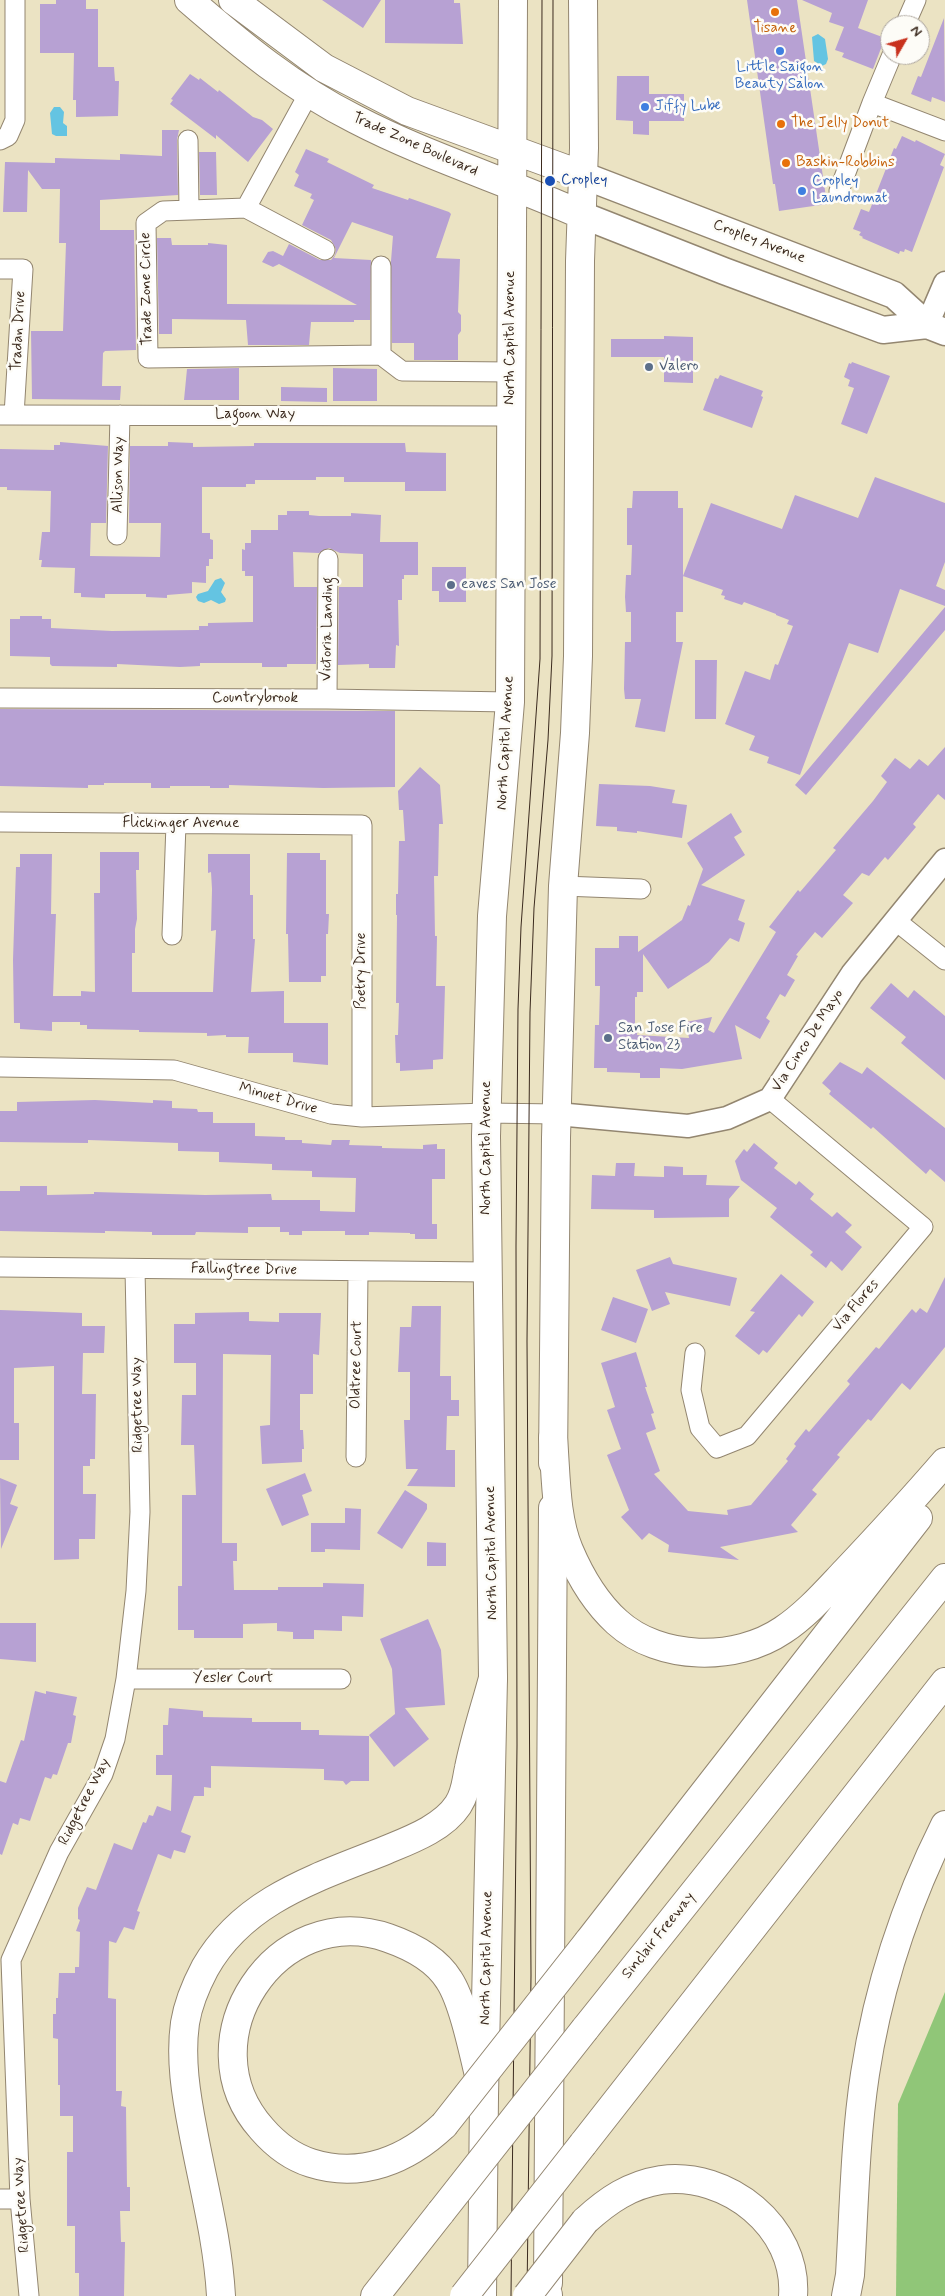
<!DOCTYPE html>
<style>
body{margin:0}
#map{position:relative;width:945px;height:2296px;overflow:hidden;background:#ebe3c3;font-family:Mynerve,sans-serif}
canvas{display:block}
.north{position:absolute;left:880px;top:15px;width:50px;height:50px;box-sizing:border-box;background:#fdfcf7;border:1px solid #afa8a0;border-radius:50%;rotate:52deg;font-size:14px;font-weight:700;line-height:20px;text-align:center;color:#3b2a1e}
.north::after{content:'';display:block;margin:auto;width:18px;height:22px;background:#c8321e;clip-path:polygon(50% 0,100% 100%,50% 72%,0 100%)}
</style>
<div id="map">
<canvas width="945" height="2296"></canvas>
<div class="north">N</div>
</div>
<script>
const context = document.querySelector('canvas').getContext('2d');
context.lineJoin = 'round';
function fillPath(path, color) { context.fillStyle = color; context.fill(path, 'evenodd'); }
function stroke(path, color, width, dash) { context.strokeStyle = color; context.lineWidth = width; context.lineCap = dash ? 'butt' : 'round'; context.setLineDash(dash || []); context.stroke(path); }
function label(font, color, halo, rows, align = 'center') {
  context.font = font + ' Mynerve,sans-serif'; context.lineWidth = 5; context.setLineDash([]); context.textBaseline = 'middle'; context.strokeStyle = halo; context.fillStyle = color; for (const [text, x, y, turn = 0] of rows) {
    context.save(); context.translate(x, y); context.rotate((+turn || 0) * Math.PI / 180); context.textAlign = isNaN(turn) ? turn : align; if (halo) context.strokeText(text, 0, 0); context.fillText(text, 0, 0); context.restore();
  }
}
fillPath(new Path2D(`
 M945 1992V2296H896L898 2104Z`), '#90c678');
fillPath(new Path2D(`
 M818 34 825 39 828 59 826 64 822 66 814 61 812 37Z
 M54 107H60L64 112 63 123 67 126V136H56L52 134 50 113Z
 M221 578 225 583 221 592 226 599 225 602 219 604 211 600 204 603 198 601 196 597 198 594 208 591 215 580Z`), '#64c4e2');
fillPath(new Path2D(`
 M56 0H86V9H98V67H114L115 81H119L118 116 76 117V100H73L74 53H40V4H56Z
 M322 0H381L363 28Z
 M385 0H454V3H460L463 44 385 43Z
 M747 0H797L827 204 779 211 775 184H773Z
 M802 0H868L858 28 885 38 873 69 842 57 844 53 835 50 844 27 829 22 832 13Z
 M944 18 945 102 932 97 931 102 911 94 918 76 921 77Z
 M190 74 199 80 200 78 218 92 219 90 253 117 262 120 273 129 248 162 216 135V139L170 104 173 100 171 99Z
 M617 76H649V94H684V121H649V135L633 134V121L616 120Z
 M162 130H179L177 140 178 195 100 200V230H134L136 350 105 351 103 353 102 386H121L120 400 32 399 31 331H63L66 243H59L60 189H42L28 170 27 212H3L5 162 55 163V158L120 160V154L162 156Z
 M902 136 915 142 916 140 945 154 940 165 944 167 912 252 905 249 904 252 900 251 899 254 862 238 863 237 859 235 861 232 853 229 861 209 869 212 894 148 896 149Z
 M306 149 329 159 327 162 374 185 372 188 408 200 409 198 449 212 451 214 436 258 460 259 458 312 461 315V331L458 335V360H414V343H392L391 261 393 236 352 222 334 258 371 260 370 320H354V322H311L309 345H248L246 320 172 319V334H159L157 238H171L172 245H208V243L227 245V304L357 305 279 264 273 267 262 262 268 252 273 251 283 256 289 244 320 260H331L335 255 336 249 331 240 302 225 314 200 310 198 312 194 294 186 299 175 295 172Z
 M199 152H216L217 195H200Z
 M664 336 693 337V383L664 382V357H611V339H664Z
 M852 362 890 376 867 434 841 424 854 388 848 386 850 380 844 377 849 363 851 364Z
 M239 368V400H184L187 369Z
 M333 368 377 369V401H333Z
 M720 375 763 391 761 396 763 397 752 428 703 410 715 378 718 379Z
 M281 387 327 388V402L281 401Z
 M60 442 108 446 106 523H91L90 556 160 557 161 523H129L130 446H168V442L193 443V447L254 446V443H405L406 452 446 453V491H405V482H344V477H316V480H255V484H246V487H202V533H210V539L213 540V559H209V566H206V583L192 582V593L167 595V598L146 597V594H105V598L81 597V593H74L75 568 41 567 42 560H39L42 532H50L51 491 7 490V487H0V449L54 450V445H60Z
 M875 477 945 503V562L936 586 945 590V606L900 589 878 653 849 643 800 775 767 763 769 757 749 750 755 736 725 724 745 671 770 680 775 664 778 665 793 626 787 624 789 620 776 615V614L744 602 742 605 724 599 725 596 721 595 723 590 683 576 711 503 782 529 795 495 858 518Z
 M633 491H678V508H683V612H676V642H683L665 732 635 727 641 699H625L624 689 625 642H631V612H626L625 597 626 575H631L632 545H627V508H632Z
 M287 511H309V515L319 516H351V513L381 515 380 542H418V575H404V579H402V600H398L399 646 396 645 395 668H369V664L338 665 339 587H363V554L340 553 329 548 319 553 293 552 294 587H317L316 664H287V667H262V663H200V666L180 667 117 664V667L52 666 50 664V657L10 656V619H20V616H42V619H51V628L112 631 199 630V626H208V623L253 622V576H245V571H242V549L245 550V543H251V530H278V515H287Z
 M432 567H466V602H439V591H432Z
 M945 607V630L806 795 795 785Z
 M695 660H717L716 719H695Z
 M0 709 395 711V787L323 788 229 785V788H210V786H170V788H151V783H104V785H88V788L0 786Z
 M945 747V800L938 794 913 824 916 827 888 860 885 857 869 876 862 873 843 895 853 903 822 938 815 932 796 955 798 956 787 975 795 980 785 997 780 994 766 1018 770 1021 760 1039 735 1025 742 1059 682 1069 660 1068V1078H640V1073L607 1072V1068H594L595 1025H599L600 986H595V948H619V936H638V952L682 920 688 905 690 906 703 869 687 843 731 813 742 832 734 837 745 855 701 885 745 900 738 920 745 923 739 942 730 938 709 962 668 989 643 954V992H637V997H635V1026H638L637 1035 689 1038 686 1022 712 1017 708 1030 714 1033 776 932 769 927 798 890 800 892 836 850 833 848 873 801 887 782 881 776 895 758 910 769 919 759 928 766Z
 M420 767 440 785 443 824H439L438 876H434L435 936H437L436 986H445L443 1059 433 1060V1069L400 1071V1063H396L395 1035H398L399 1003H396L397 915H396V894H398L399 841H405L403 810H399L398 791Z
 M599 784 650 786 675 790 672 803 687 805 682 838 637 831V833L617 831V827L596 826Z
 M100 852H139V870H136L137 919 135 929V953H132V992H213L216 930 211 931 212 889 211 872 208 873V854H250V895H253V939H255L251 992 284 991V1023H328V1065L293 1062V1053H248L249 1037H226V1035L207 1036V1033L139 1032V1030L87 1029V1025H80V1022H52V1031L20 1029V1023H14L13 960 16 867H20V854H52L51 914H56L53 996H81V991L95 992 94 893H100Z
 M287 853H320V860H326V914H329L328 934H326V976H321V982H289L288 934H286Z
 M891 983 908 998 914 990 945 1016V1080L901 1043 906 1037 870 1008Z
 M840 1062 862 1074 867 1067 945 1128V1182L930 1169 926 1174 873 1127 871 1129 829 1094 831 1091 822 1083Z
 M95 1100 153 1103V1100L172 1101V1108L197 1109 198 1112H213V1123H255V1136L285 1137V1140H302V1143L331 1145 332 1140H350L349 1145 382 1146V1148L423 1149V1145L437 1144V1149H445V1179H432V1224H437V1239H415V1234H410V1233L369 1232V1235H345V1231H302V1235H289V1232H280V1227H248V1233L196 1232 195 1235H152V1232L105 1231V1233L0 1231V1191H20V1186H47V1195L94 1194V1192L205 1195 271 1194 272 1200H320V1211L355 1212 356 1178 312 1177V1171L272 1170V1164L219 1162V1152L178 1151V1143L88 1140V1143L0 1142V1111H17V1102Z
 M754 1143 778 1163 774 1168 796 1185 799 1181 814 1194 810 1199 832 1217 837 1212 852 1225 845 1232 862 1247 842 1271 831 1261 826 1268 810 1255 813 1252 770 1217 777 1208 741 1180 735 1161 744 1149 747 1152Z
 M616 1163H635L634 1176 664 1177V1166L683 1167V1175H707L706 1185 740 1186 729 1199V1217L654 1218V1210L591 1209 592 1175 615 1176Z
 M670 1257 673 1264 737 1278 730 1306 665 1292 670 1304 652 1311 636 1270Z
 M781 1274 814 1302 802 1317 799 1314 767 1353 763 1350 759 1355 735 1336 755 1312 750 1311Z
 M945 1277V1347L910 1390 902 1383 871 1421 868 1419 837 1455 840 1457 812 1490 817 1494 791 1525 798 1532 720 1547 739 1560 668 1552 669 1545 649 1533 642 1540 621 1517 629 1510 607 1455 621 1449 607 1410 615 1407 601 1363 636 1352 647 1387H645L654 1413 651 1414 656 1429 646 1433 660 1471 654 1474 688 1511 728 1515 727 1510 751 1505 788 1461 786 1459 796 1446 794 1444 806 1429 809 1432 850 1384 847 1381 876 1347 879 1349 912 1309 916 1313 920 1308 927 1313Z
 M613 1297 648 1309 636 1343 601 1330Z
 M412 1306H441L440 1376H451V1400H459V1416H447L446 1450H455V1487L407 1486 418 1469H406L404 1420H410V1372H398L399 1351 400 1327H411Z
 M0 1310 82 1313V1326H105L104 1353H83L82 1394H96L95 1459H90V1466H83V1494H96L95 1539H79V1559L54 1560V1366L14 1368V1423H19V1460H0Z
 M249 1312V1321L279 1322V1313H321L319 1355 313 1354V1394H300V1430H303L304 1449H302V1462L262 1464 260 1426 270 1425 271 1355 223 1354 222 1543H237V1561H233L234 1590H278V1587H323V1583L364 1584 363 1617 342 1616V1631L314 1630V1639H293V1632L277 1631V1623L243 1624V1638H194V1630H178V1586H182V1495H196L194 1445H181L182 1395H196V1363H174V1324H195V1313Z
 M305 1473 312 1491 302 1495 309 1515 282 1526 266 1489Z
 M0 1478 17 1485 10 1504 18 1507 1 1549Z
 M405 1490 427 1504V1509L402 1549 377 1533Z
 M345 1508 361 1509 360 1550 325 1549V1552H311V1523H345Z
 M427 1542 446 1543V1566H427Z
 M428 1619 441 1650 445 1705 405 1708 429 1739 394 1767 369 1735 395 1714 392 1669 380 1639Z
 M0 1623H36V1662L0 1659Z
 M35 1691 46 1694V1691L77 1697 73 1715 76 1716 71 1743H68L57 1775 53 1774 51 1779 45 1777 30 1821 20 1818 18 1825 13 1823 2 1855 0 1854V1781L6 1783 21 1740 24 1741Z
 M169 1708 203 1711V1717L252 1718V1722H301V1730H319V1735L369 1736V1781H351L346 1785 343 1781 324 1780V1769L211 1766V1788L204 1787V1796H194L181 1832 191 1836 185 1853 174 1850 171 1859 158 1854 137 1911 140 1912 134 1930 124 1927 116 1943 109 1941 108 1998 116 1999V2091H122L121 2106 126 2107 127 2187H130V2211H120L121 2242H125L124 2296H79V2273H75V2226H67V2152H73V2116H60V2085H58V2039L53 2038V2014H56V1998H58L59 1973H75V1967H79L80 1932 76 1931 80 1920 78 1919V1908L87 1887 96 1890 114 1843 132 1850 143 1822 146 1823 149 1815 153 1816 157 1806 171 1811 172 1775H156V1755H163V1725H168Z`), '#b7a1d3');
const minor = new Path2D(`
 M905 25 916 0
 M872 103 945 131
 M0 140 8 136 15 120V0
 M188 140 189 209
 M839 191 872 103 892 55
 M246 208 309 93
 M325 250 246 208 163 211 146 223 148 358 381 355V266
 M0 269H23L14 415
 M381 355 402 371 511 372
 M0 415 510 416
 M117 535 120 415
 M0 698 327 699 510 702
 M327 699 328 559
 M0 822 362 825V1117
 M563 886 641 889
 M895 920 945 960
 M172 935 176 824
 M0 1067 174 1070 331 1114 362 1117 487 1113 557 1114
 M0 1267 487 1272
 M695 1353 691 1390 700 1428 717 1448 747 1436 923 1227 770 1099
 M356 1457 358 1272
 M126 1679H341
 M0 2199H20
 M29 2296 20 2199 11 1960 59 1852 103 1774 115 1739 126 1679 136 1591 140 1512 135 1269`);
const tertiary = new Path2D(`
 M927 325 945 283
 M557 1114 688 1126 727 1118 770 1099 852 974 945 860`);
const secondary = new Path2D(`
 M582 175 894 295 927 325 945 332
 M582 215 724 271 883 330 927 325`);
const primary = new Path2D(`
 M189 0C241 45 293 88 355 119 428 157 507 181 582 215
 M233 0 324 68 407 111 582 175
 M553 1463 556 1138 563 886 575 733 578 656 580 261 584 148 583 0
 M548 2283 553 1508
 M482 2296 484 2096 493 1678 486 1136 492 916 510 702 513 0`);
const motorway = new Path2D(`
 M553 1438C556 1472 555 1518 569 1550 580 1576 596 1603 617 1622 660 1661 736 1662 783 1630 807 1614 826 1592 846 1571 880 1535 913 1499 945 1462
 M588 1942 918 1518
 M585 2029 945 1578
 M444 2125C407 2160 361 2179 311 2163 292 2157 275 2144 262 2129 183 2041 277 1899 388 1938 411 1946 436 1959 449 1980 465 2004 476 2066 484 2096
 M583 2144 945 1682
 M585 2221C608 2200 630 2185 661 2180 727 2171 798 2227 793 2296
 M548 2295V2296
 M221 2296C218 2241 203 2185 193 2131 186 2095 180 2059 185 2023 188 2004 196 1985 205 1968 244 1899 317 1878 386 1850 410 1840 443 1828 458 1805 466 1793 466 1781 469 1768 475 1738 485 1708 493 1678
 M375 2296 441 2212
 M846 2296 850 2275C854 2208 855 2140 865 2074 878 1988 906 1903 945 1825`);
stroke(minor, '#938670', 21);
stroke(tertiary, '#938670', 25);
stroke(secondary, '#938670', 29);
stroke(primary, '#938670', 30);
stroke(motorway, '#938670', 30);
stroke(minor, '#fff', 19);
stroke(tertiary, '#fff', 22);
stroke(secondary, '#fff', 26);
stroke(primary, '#fff', 28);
stroke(motorway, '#fff', 28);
stroke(new Path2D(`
 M511 2296 517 1745 516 1246 518 1009 521 927 540 659 542 0
 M527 2296 531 1975 527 1341 530 1012 534 908 548 740 552 656 553 0`), '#3b2a1e', 1);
const motorwayBridge = new Path2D(`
 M444 2125 588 1942
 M441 2212 585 2029
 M464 2296 583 2144
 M527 2296 585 2221`);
stroke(motorwayBridge, '#938670', 30, []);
stroke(motorwayBridge, '#fff', 28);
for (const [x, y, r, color] of [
 [775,12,5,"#e8710a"],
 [780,51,5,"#3f7fe0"],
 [645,107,5,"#3f7fe0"],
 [781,124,5,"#e8710a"],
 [786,163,5,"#e8710a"],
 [550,181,6,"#1a4fb4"],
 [802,191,5,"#3f7fe0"],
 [649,367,5,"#5c6f8a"],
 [451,585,5,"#5c6f8a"],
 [608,1038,5,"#5c6f8a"]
]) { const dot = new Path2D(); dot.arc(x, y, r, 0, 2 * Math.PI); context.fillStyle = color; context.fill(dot); stroke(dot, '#fdfcf7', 2); }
label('15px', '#c56008', '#fdfcf7', [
 ["Tisane",775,29,"center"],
 ["The Jelly Donut",791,124],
 ["Baskin-Robbins",796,163]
], 'left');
label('15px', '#366cbe', '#fdfcf7', [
 ["Little Saigon",780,68,"center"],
 ["Beauty Salon",780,85,"center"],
 ["Jiffy Lube",655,107],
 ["Cropley",812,182],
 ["Laundromat",812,199]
], 'left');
label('15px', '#3b2a1e', '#fdfcf7', [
 ["Trade Zone Boulevard",415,145,24],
 ["Cropley Avenue",759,242,21],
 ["Trade Zone Circle",147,289,-91],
 ["Tradan Drive",19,331,-87],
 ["North Capitol Avenue",511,338,-90],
 ["Lagoon Way",255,415],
 ["Allison Way",119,475,-89],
 ["Victoria Landing",328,629,-89],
 ["Countrybrook",255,699],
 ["North Capitol Avenue",506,743,-87],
 ["Flickinger Avenue",181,824],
 ["Poetry Drive",362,971,-90],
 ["Via Cinco De Mayo",808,1041,-57],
 ["Minuet Drive",278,1099,16],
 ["North Capitol Avenue",487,1148,-90],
 ["Fallingtree Drive",244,1270,1],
 ["Via Flores",856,1306,-50],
 ["Oldtree Court",357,1365,-89],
 ["Ridgetree Way",138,1405,-91],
 ["North Capitol Avenue",492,1553,-91],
 ["Yesler Court",233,1679],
 ["Ridgetree Way",85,1802,-63],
 ["Sinclair Freeway",659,1936,-51],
 ["North Capitol Avenue",487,1958,-89],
 ["Ridgetree Way",22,2205,-94]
]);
label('15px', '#164399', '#fdfcf7', [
 ["Cropley",561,181]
], 'left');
label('15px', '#4e5e75', '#fdfcf7', [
 ["Valero",659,367],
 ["eaves San Jose",461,585],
 ["San Jose Fire",618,1029],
 ["Station 23",618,1046]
], 'left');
</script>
